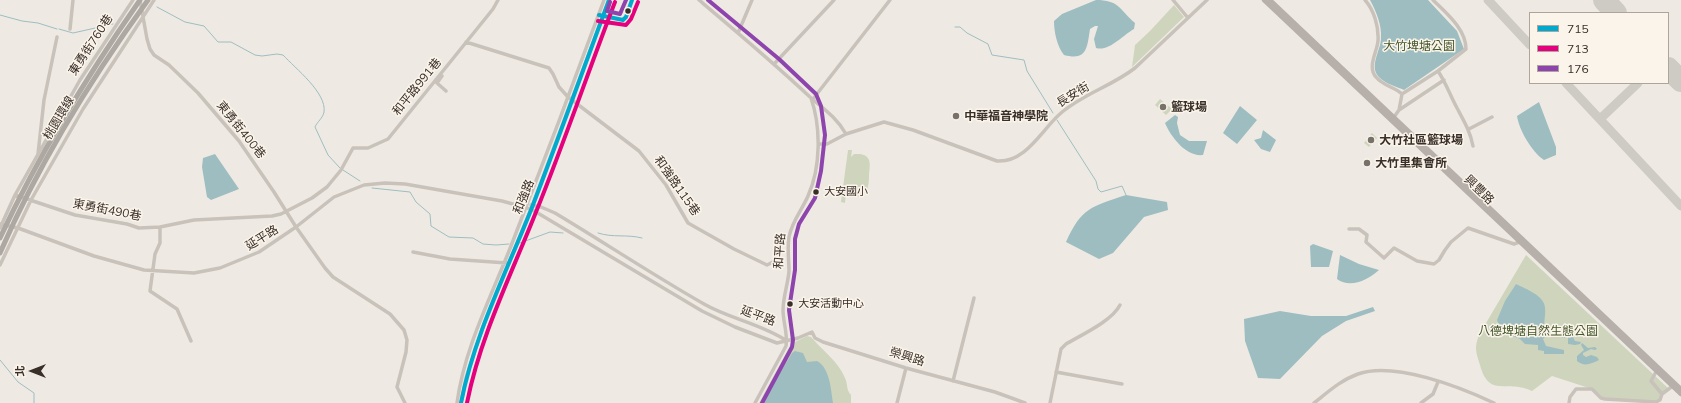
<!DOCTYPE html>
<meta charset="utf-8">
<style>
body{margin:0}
#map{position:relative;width:1681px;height:403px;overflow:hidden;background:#eeeae3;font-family:Mulish,"Noto Sans TC",sans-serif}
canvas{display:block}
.legend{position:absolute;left:1529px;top:12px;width:140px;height:72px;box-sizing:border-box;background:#faf4ea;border:1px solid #ada59d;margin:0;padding:5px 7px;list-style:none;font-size:12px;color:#392f29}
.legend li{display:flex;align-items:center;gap:8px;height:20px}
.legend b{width:20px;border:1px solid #ada59d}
.north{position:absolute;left:12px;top:351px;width:40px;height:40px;-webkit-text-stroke:3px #faf4ea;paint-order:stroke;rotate:270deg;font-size:11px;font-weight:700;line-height:16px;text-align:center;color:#392f29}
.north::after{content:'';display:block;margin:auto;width:14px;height:18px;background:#392f29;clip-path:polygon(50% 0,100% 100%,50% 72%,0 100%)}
</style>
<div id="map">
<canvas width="1681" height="403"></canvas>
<ul class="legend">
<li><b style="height:5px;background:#00a9ce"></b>715</li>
<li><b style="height:5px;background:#e5007d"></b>713</li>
<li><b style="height:5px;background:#8e44ad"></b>176</li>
</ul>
<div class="north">北</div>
</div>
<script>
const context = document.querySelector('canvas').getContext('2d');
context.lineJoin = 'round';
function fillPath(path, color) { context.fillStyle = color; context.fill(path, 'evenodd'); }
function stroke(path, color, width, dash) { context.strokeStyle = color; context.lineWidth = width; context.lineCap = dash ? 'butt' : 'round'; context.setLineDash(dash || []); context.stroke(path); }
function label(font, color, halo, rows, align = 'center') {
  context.font = font + ' Mulish,"Noto Sans TC",sans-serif'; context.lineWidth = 3; context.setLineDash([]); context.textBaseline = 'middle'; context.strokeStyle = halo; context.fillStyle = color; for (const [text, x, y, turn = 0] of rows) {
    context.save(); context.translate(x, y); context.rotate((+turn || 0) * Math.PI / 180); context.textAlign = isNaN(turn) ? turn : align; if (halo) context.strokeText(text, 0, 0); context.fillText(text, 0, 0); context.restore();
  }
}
fillPath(new Path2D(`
 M1174 5 1184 17 1132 67 1135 45 1150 31Z
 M1160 99 1172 109 1166 115 1155 105Z
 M1372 133 1377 138 1369 147 1364 143Z
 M848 150H852L851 157 854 154C870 153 871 160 869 174 869 179 869 185 867 190 861 198 854 200 846 193L845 203 841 202Z
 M1526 255 1669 389 1656 402 1605 399 1592 389 1552 376 1532 391C1508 379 1489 399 1480 365 1476 352 1474 348 1479 335Z
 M807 336 811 337C822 350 839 362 845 378 848 384 846 390 851 395V403H759L791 344Z`), '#ced5bc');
fillPath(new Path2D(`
 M1096 0C1119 0 1119 9 1135 23L1134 29C1123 35 1109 52 1096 48L1094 39 1098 26H1095L1090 29C1087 48 1087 61 1064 55 1057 46 1054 32 1054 21L1062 14Z
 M1370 0H1428L1457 31 1464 49 1404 90C1397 87 1387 84 1381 79 1367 68 1381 51 1381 38 1382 25 1376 11 1370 0Z
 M1539 102 1556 147V155L1544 160C1532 152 1519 130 1517 116Z
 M1240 106 1257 120 1237 144 1223 133Z
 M1175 115 1178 117 1177 123 1180 135 1189 141H1207L1203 155C1186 157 1171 137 1165 123Z
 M1263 130 1276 140 1270 152 1261 149 1254 140 1261 138Z
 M215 154 239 189 211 200 207 197 202 167 203 158Z
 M1126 195 1167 202 1168 210 1144 217 1113 253 1099 259 1066 242C1082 207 1091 207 1126 195Z
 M1313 244 1333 251 1329 267H1311L1310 246Z
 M1340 255 1359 264 1379 270C1368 280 1350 289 1337 279Z
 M1516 284C1526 289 1545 296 1545 308 1546 316 1543 322 1545 330L1562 332 1573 337 1575 341 1581 342 1580 344 1575 345 1568 344V337L1563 338 1559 335 1554 336 1548 334 1543 339 1546 346 1564 350V354H1544V351L1538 350V345L1525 344 1520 339 1506 333 1500 328 1497 320 1505 301Z
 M1373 307 1375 311 1346 321 1322 336 1280 379 1258 378 1245 341 1244 319 1280 311 1311 316H1346Z
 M1582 343 1588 348 1595 347 1597 349 1595 350 1591 349 1583 353V355L1586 357 1591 355 1597 357 1599 360C1591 364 1584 367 1577 361V356L1584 350 1581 345Z
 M795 351 803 353 807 362 817 361C830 368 831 390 833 403H762L792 353Z`), '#9ebdc0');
stroke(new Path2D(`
 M157 7 185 22 204 26 218 42H231L255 55 262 56 277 54 283 55C295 68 327 93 324 112 323 118 317 122 315 127L328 155 340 168
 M0 15 22 21 38 23 57 29
 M955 27H960L967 33 988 44 992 55 1024 60 1027 71 1053 113
 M59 29 73 33 113 24
 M1057 120 1096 181 1098 189 1101 192 1122 186 1126 195
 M343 170 360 181
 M372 188 410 192 416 202 430 214 431 226 449 237 473 238 483 244 496 245 509 244
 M598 233C613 238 627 234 642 238
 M520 243 550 232 563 233
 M0 360 18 382 34 393V403`), '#9ebdc0', 1);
stroke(new Path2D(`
 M1488 0 1530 45
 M1566 83 1681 206
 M1600 119 1638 83`), '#cecac4', 9);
stroke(new Path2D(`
 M1604 0 1616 13
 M1668 68 1681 81`), '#cecac4', 22);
stroke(new Path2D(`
 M140 0 147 39 150 49 154 55 169 65 198 93 239 141 274 192 296 227 325 268 333 277 390 314 404 330 407 340 406 352 397 387 405 403
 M699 0C737 32 774 63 810 97 824 109 837 118 846 134
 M1173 0 1188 18
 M1365 0C1374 10 1379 27 1378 41 1377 52 1367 67 1376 77 1383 86 1395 87 1402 94
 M70 29 73 0
 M738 33 752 0
 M466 42 549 68 553 74 559 87 568 97 639 151 666 185 688 223 734 249 767 265 777 260
 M775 63 834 0
 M1438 71C1446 83 1450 95 1457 108 1464 121 1470 131 1473 146
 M442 76 437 83 446 91
 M813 99 890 0
 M1399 110 1444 80
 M1394 117 1399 110 1402 94 1438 71 1466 49C1466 29 1446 13 1433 0
 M1469 129 1492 117
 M818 144H827L846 134 884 122 913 130 997 161C1026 163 1042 129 1061 113 1083 94 1112 86 1135 68L1207 0
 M38 154 44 100 57 37
 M15 195 75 215 127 224 139 228 160 227 194 220 272 216 281 214 312 198 327 187 341 170 353 148H368L388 139 493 9 498 0
 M531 205 541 207 555 213C605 243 653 275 704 304 730 319 762 324 787 341
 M0 224 18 228 94 256 144 270 194 273 220 268 259 252 296 227 334 197 364 185 385 183 405 184 502 201 531 209 702 311 735 327 777 343 798 338 812 332 815 338 823 342 906 368 995 392 1025 403
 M160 227V243L155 254 150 291 177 309 191 341
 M0 228 15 195 80 80 133 0
 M1349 229H1359L1367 235 1366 242 1384 258 1394 248 1417 261 1434 264 1439 260 1445 250 1451 242 1468 228 1514 244 1522 241
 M413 252 450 259 507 263
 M0 265 31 200 83 109 154 0
 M1657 370 1651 381 1662 394
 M1056 372 1122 384
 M953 381 974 298
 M457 403C464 349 491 297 511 246 543 164 574 82 604 0
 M461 403 466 378 481 332 531 209 609 0
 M755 403 786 346C788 334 783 322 783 310 783 297 788 284 789 271 789 260 787 248 789 237 792 221 802 210 808 196 821 167 821 127 811 98
 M897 403 906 368
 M1050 403 1061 349 1066 344C1081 335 1112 321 1120 305
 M1314 403C1328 392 1341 380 1358 374 1394 361 1460 387 1494 403
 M1421 403 1433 394 1438 382
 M1569 403 1570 397 1576 389H1592L1601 398 1605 399 1656 402 1660 400 1662 394 1674 385`), '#c8c2bb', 3.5);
stroke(new Path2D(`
 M1264 0 1681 394
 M1270 0 1681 389`), '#b7b0aa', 4.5);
stroke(new Path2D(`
 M0 238C39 154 87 76 140 0
 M0 253C39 163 90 80 148 0`), '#ada8a2', 5);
stroke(new Path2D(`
 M599 15 623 20 626 17 632 0
 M461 403C474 336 506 273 531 210 558 140 583 70 609 0`), '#00a9ce', 4);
stroke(new Path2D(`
 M598 21 626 25 631 19 638 2
 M467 403C480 337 511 275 536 212 564 143 588 72 615 2`), '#e5007d', 4);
stroke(new Path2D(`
 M708 0 779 59 816 94 821 106 825 135 821 171 815 198 799 224 795 239V270L789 310 793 340 792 347 762 403
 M610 2 607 11 620 14 626 0`), '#8e44ad', 4);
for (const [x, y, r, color] of [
 [628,11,3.5,"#392f29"],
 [1163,107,4,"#78706a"],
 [956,116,4,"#78706a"],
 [1371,140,4,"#78706a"],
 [1367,163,4,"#78706a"],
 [816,192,3.5,"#392f29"],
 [790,304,3.5,"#392f29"]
]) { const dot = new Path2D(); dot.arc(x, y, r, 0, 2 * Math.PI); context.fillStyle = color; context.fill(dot); stroke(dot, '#faf4ea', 1.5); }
label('11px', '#392f29', '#faf4ea', [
 ["大安國小",824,192],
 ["大安活動中心",798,304]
], 'left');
label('12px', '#392f29', '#faf4ea', [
 ["東勇街760巷",91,45,-57],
 ["和平路991巷",417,87,-51],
 ["長安街",1073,95,-32],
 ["桃園環線",59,118,-59],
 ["東勇街400巷",241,130,51],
 ["和強路115巷",677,186,55],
 ["興豐路",1479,190,44],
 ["和強路",524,197,-68],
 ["東勇街490巷",107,210,11],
 ["延平路",262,238,-32],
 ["和平路",780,251,-86],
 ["延平路",758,316,20],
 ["榮興路",907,357,17]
]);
label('12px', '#44572c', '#faf4ea', [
 ["大竹埤塘公園",1419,46],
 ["八德埤塘自然生態公園",1538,331]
]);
label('bold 12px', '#392f29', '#faf4ea', [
 ["籃球場",1171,107],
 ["中華福音神學院",964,116],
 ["大竹社區籃球場",1379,140],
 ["大竹里集會所",1375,163]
], 'left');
</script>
